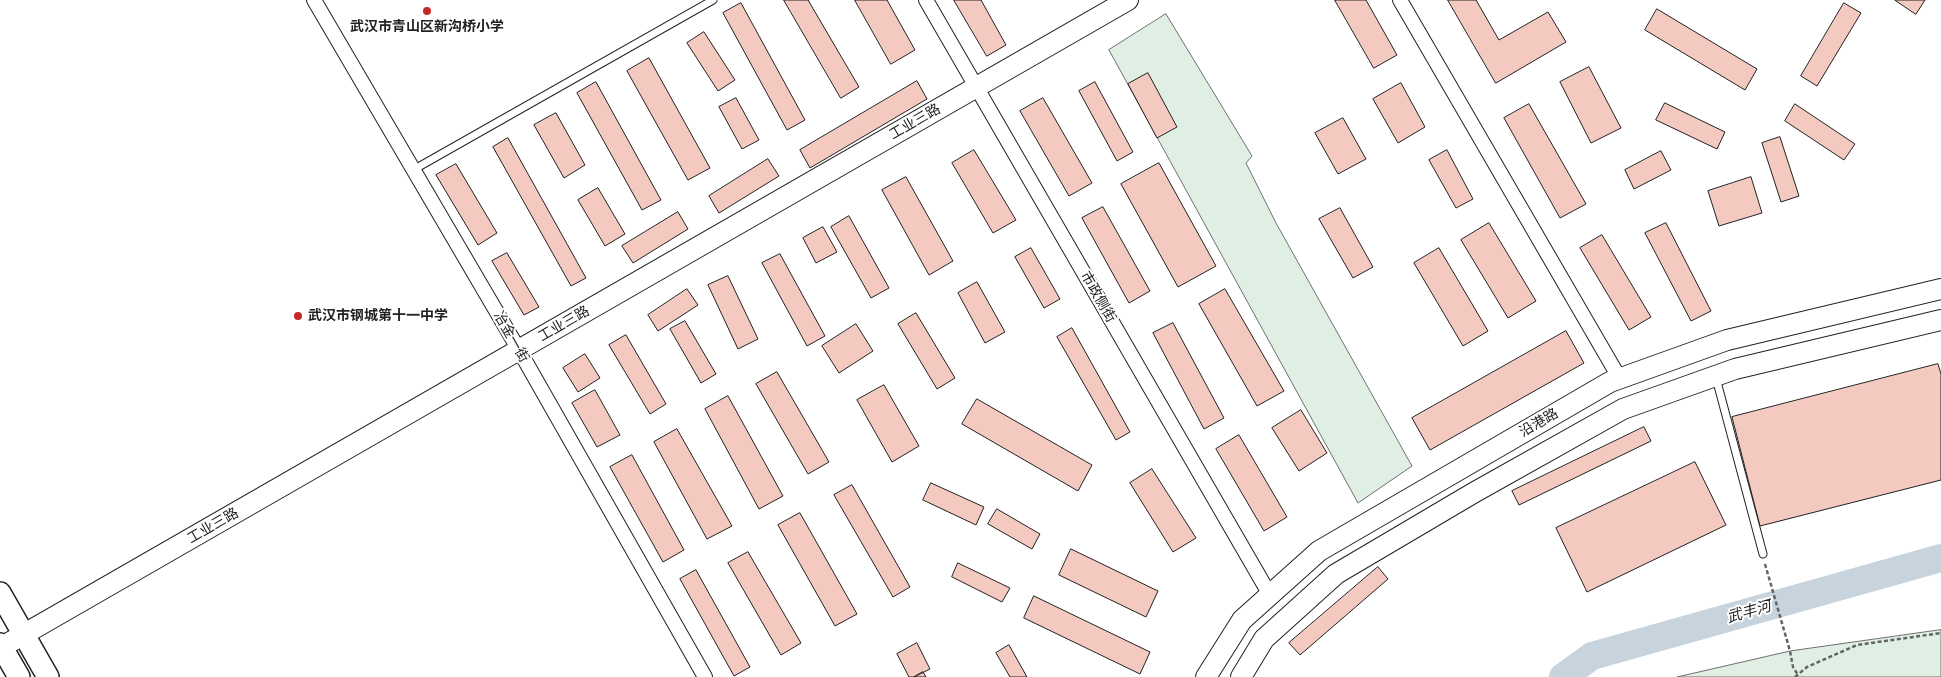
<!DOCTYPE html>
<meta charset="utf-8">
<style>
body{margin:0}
canvas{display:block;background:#fff}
</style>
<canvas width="1941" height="677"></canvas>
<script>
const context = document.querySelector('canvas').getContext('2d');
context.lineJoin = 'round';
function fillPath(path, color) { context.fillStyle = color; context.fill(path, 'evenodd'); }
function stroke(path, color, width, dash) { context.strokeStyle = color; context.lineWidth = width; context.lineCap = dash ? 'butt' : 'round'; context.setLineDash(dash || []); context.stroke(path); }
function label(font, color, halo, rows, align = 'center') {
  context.font = font + ' "Roboto Serif","Noto Sans SC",serif'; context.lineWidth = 4; context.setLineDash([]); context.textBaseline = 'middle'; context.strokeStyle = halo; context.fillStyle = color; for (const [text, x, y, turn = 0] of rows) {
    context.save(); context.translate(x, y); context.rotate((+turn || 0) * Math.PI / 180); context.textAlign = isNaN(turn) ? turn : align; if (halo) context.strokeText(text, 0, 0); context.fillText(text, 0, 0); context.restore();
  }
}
const green = new Path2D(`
 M1166 14 1252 156 1246 163 1276 223 1412 466 1358 503 1109 50Z
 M1941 630V677H1677L1790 651Z`);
fillPath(green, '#e0efe3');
stroke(green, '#6f6f6f', 1);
stroke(new Path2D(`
 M1563 677 1592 656 1941 558`), '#c7d3dd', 28);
const building = new Path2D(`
 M784 0H808L859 87 841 98Z
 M855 0H887L915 50 891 64Z
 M954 0H981L1006 45 987 56Z
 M1335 0H1366L1397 55 1374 68Z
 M1448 0H1476L1499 40 1548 12 1566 42 1496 83Z
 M1895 0H1925L1916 14Z
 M741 3 805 120 787 130 723 13Z
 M1844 3 1861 13 1817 86 1801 76Z
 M1657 9 1757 69 1745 90 1645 30Z
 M704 32 735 80 718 91 687 43Z
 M649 58 710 168 688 180 627 71Z
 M1589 67 1621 128 1591 143 1560 82Z
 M1148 73 1177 127 1157 138 1128 84Z
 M917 81 927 99 810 168 800 150Z
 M596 82 661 200 642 210 577 93Z
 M1095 82 1133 152 1117 161 1079 91Z
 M1401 83 1425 127 1398 143 1373 99Z
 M736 98 759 140 742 149 719 107Z
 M1043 98 1092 183 1069 196 1020 111Z
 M1665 103 1725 132 1717 149 1656 120Z
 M1529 104 1586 204 1560 218 1504 118Z
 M1795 104 1855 144 1844 160 1785 121Z
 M556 113 585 165 564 178 534 125Z
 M1343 118 1366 159 1338 174 1315 133Z
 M1780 137 1799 196 1781 202 1762 143Z
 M508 138 586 278 571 286 493 147Z
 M974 150 1016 220 993 233 952 163Z
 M1447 150 1473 199 1456 208 1429 160Z
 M1661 151 1671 170 1634 189 1625 170Z
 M768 159 779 176 719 213 709 196Z
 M1159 163 1216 266 1178 287 1121 184Z
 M456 164 497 233 478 245 436 175Z
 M906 177 953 261 929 275 882 190Z
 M1751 177 1762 213 1719 226 1708 191Z
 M598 188 625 234 605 246 578 200Z
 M1103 207 1150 291 1129 303 1082 218Z
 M1340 208 1373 267 1353 278 1319 219Z
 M678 212 688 229 633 263 622 246Z
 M849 216 889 288 871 298 831 227Z
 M1489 223 1536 301 1508 318 1461 240Z
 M1666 223 1711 311 1691 321 1645 233Z
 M823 227 837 252 816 263 803 238Z
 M1602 235 1651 317 1629 330 1580 248Z
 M1031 248 1060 299 1044 308 1015 257Z
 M1439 248 1488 331 1463 346 1414 263Z
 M507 253 539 307 524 315 492 261Z
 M780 254 825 336 807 346 762 263Z
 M728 276 758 339 738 349 708 285Z
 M977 282 1005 332 985 343 958 293Z
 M687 289 698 305 658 331 648 315Z
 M1225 289 1284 391 1257 406 1199 304Z
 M916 313 955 378 937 389 898 324Z
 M685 321 716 374 701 383 670 329Z
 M1173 323 1224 418 1204 429 1153 333Z
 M856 324 873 351 839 373 822 346Z
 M1072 328 1130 432 1116 440 1057 337Z
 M1566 331 1584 363 1430 450 1412 418Z
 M626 335 666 404 650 414 609 345Z
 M585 354 600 378 578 392 563 368Z
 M1938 364 1941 374V480L1760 526 1732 417Z
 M777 372 829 462 808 474 756 384Z
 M884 385 919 446 892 462 857 400Z
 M595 390 620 435 597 447 572 403Z
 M728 396 783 496 759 509 705 409Z
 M977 399 1092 465 1078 491 962 424Z
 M1301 410 1327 453 1299 471 1272 428Z
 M1644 427 1651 441 1519 505 1512 491Z
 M677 429 732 526 707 539 654 442Z
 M1239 435 1287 517 1264 531 1216 449Z
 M632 455 684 550 663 562 610 467Z
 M1695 462 1726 525 1587 592 1556 528Z
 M1152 469 1196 538 1173 552 1130 483Z
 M931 483 984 507 976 525 923 500Z
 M852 485 910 587 893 597 834 495Z
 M997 509 1040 534 1032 549 988 524Z
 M800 513 857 614 835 626 778 525Z
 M1071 549 1158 591 1146 617 1059 575Z
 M748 552 801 643 781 655 728 563Z
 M958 563 1010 588 1002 602 952 577Z
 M1378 567 1388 579 1300 655 1289 643Z
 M696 570 750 667 734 676 680 579Z
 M1034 596 1150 652 1140 674 1024 618Z
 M917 643 930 669 914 677H909L897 654Z
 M1009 645 1027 677H1010L996 653Z
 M923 672 926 677H914Z`);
fillPath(building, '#f3c9c0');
stroke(building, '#222', 1);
const service = new Path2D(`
 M413 170 713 0
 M1716 378 1763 554`);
const minor = new Path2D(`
 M314 0 519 350 705 677
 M926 0 1270 595
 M1400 0 1620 379`);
const secondary = new Path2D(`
 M0 648 1128 0
 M1206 677 1242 620 1319 551 1610 382 1727 340 1941 289
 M1241 677 1264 639 1336 574 1475 492 1623 409 1735 369 1941 320`);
const primary = new Path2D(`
 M0 593 48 677
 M0 644 19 677`);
stroke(service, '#222', 9);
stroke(minor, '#222', 16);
stroke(secondary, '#222', 22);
stroke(primary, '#222', 24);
stroke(new Path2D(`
 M1765 564 1790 651 1793 667 1798 675
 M1795 677 1807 667 1857 645 1941 633`), '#646464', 2.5, [4, 2.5]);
stroke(service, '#fff', 7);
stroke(minor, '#fff', 14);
stroke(secondary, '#fff', 20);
stroke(primary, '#fff', 21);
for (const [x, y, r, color] of [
 [427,11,5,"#c62828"],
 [298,316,5,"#c62828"]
]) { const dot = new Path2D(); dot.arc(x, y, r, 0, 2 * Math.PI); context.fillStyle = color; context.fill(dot); stroke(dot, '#fff', 2); }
label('bold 14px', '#222', '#fff', [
 ["武汉市青山区新沟桥小学",427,27],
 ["武汉市钢城第十一中学",308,316,"left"]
]);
label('14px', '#222', '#fff', [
 ["工业三路",915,122,-30],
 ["市政侧街",1098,297,60],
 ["工业三路",564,324,-30],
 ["冶金一街",511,337,60],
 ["沿港路",1539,423,-30],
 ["工业三路",213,526,-30]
]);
label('italic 15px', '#222', '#fff', [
 ["武丰河",1749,612,-16]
]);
</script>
